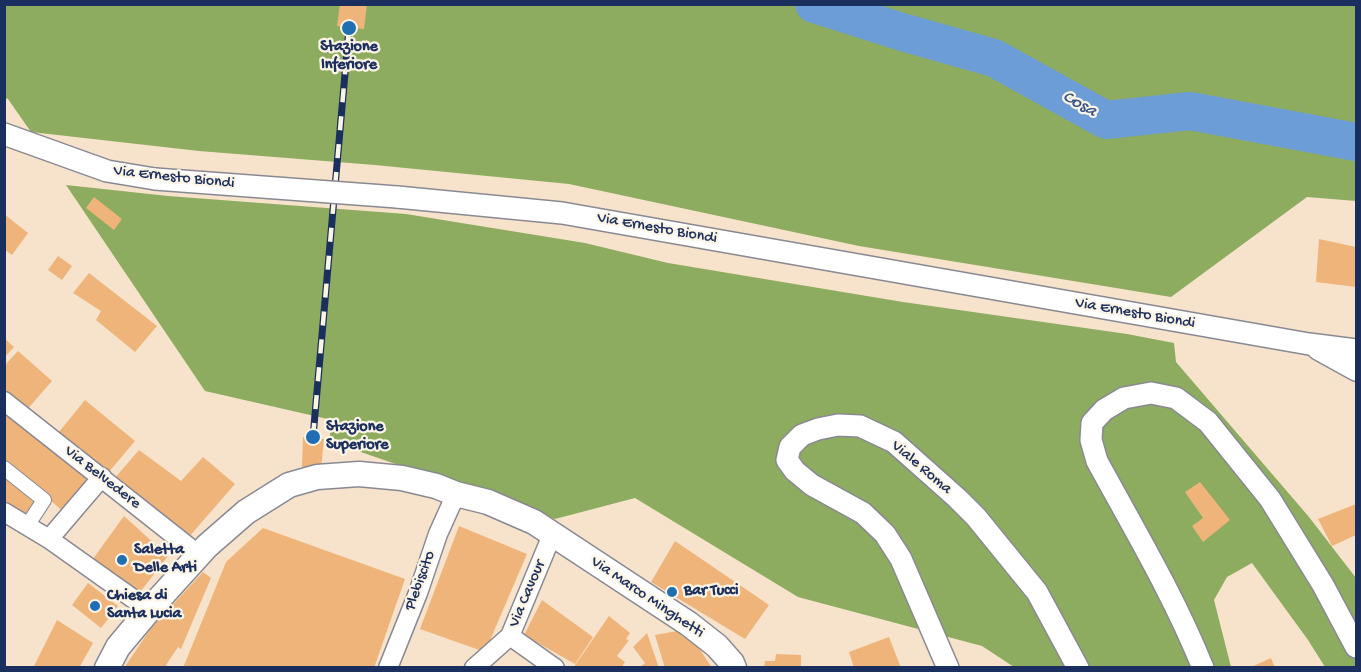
<!DOCTYPE html>
<style>
body{margin:0}
#map{position:relative;width:1361px;height:672px;overflow:hidden;background:#f7e3cb;font-family:"Gochi Hand",sans-serif}
canvas{display:block}
.frame{position:absolute;inset:0;border:6px solid #1b2f5e;pointer-events:none}
</style>
<div id="map">
<canvas width="1361" height="672"></canvas>
<div class="frame"></div>
</div>
<script>
const context = document.querySelector('canvas').getContext('2d');
context.lineJoin = 'round';
function fillPath(path, color) { context.fillStyle = color; context.fill(path, 'evenodd'); }
function stroke(path, color, width, dash) { context.strokeStyle = color; context.lineWidth = width; context.lineCap = dash ? 'butt' : 'round'; context.setLineDash(dash || []); context.stroke(path); }
function label(font, color, halo, rows, align = 'center') {
  context.font = font + ' "Gochi Hand",sans-serif'; context.lineWidth = 4.5; context.setLineDash([]); context.textBaseline = 'middle'; context.strokeStyle = halo; context.fillStyle = color; for (const [text, x, y, turn = 0] of rows) {
    context.save(); context.translate(x, y); context.rotate((+turn || 0) * Math.PI / 180); context.textAlign = isNaN(turn) ? turn : align; if (halo) context.strokeText(text, 0, 0); context.fillText(text, 0, 0); context.restore();
  }
}
fillPath(new Path2D(`
 M4 5H1356V201L1307 197 1171 297 859 246 569 184 375 165 199 151 31 132 8 99 5 98Z
 M66 185 168 196 406 214 585 243 668 263 903 302 1127 334 1174 343 1176 362 1309 517 1356 578V667H1325L1308 640 1252 563 1227 577 1214 600 1231 667H1014L982 646 798 597 635 498 555 519 329 441 332 420 205 391Z`), '#8dac60');
stroke(new Path2D(`
 M814 4 902 32 994 58 1106 120 1190 111 1356 142`), '#6d9dd7', 38);
fillPath(new Path2D(`
 M340 4H367L364 29 337 26Z
 M94 197 122 219 114 230 86 208Z
 M4 214 28 233 12 255 4 249Z
 M1319 239 1356 247V287L1316 282Z
 M58 256 72 266 62 280 48 270Z
 M89 273 157 326 135 352 96 320 101 311 73 293Z
 M4 338 14 347 4 358Z
 M18 351 52 381 25 412 4 394V366Z
 M85 400 135 441 108 473 59 432Z
 M4 407 90 479 63 511 4 462Z
 M303 437 324 439 321 468 302 467Z
 M139 450 181 481 203 457 235 484 188 538 114 479Z
 M4 471 38 498 25 520 4 508Z
 M1200 482 1230 520 1203 542 1192 526 1203 518 1185 492Z
 M1356 504V535L1332 546 1318 519Z
 M124 516 168 556 137 596 90 563Z
 M459 526 527 554 485 652 420 629Z
 M263 528 405 579 374 668H183L226 562Z
 M675 541 769 605 745 639 651 582Z
 M203 572 211 578 181 649 178 647 166 665 170 668H124L151 628Z
 M88 583 118 606 101 628 72 605Z
 M542 600 593 637 575 664 524 635Z
 M609 616 630 633 626 639 629 640 617 656 625 662 621 668H573Z
 M57 620 93 643 79 668H33Z
 M677 631 693 639 712 668H665L655 635Z
 M647 633 659 668H639L645 663 633 647Z
 M889 637 901 668H854L849 652Z
 M776 654 801 655V668H764L765 661H775Z
 M1271 658 1275 668H1249Z`), '#eeb47a');
const pedestrian = new Path2D(`
 M4 468 44 500 27 526`);
const minor = new Path2D(`
 M4 401 199 555
 M4 512 49 539 149 610
 M49 539 102 477
 M510 636 555 668
 M388 668 418 593 438 534 456 494
 M474 668 510 636 552 535`);
const tertiary = new Path2D(`
 M4 134 107 171 155 179
 M397 197 562 213 1309 344 1356 350
 M1318 349 1356 370
 M948 668 901 559 885 534 863 513 812 485 795 471 787 460 790 447 802 435 818 429 838 425 860 426 894 442 957 498 976 517 1037 592 1078 668
 M1203 668C1174 596 1134 529 1097 461L1091 440 1092 423 1104 410 1124 398 1151 393 1176 398 1208 422 1270 499 1323 585 1356 647`);
const secondary = new Path2D(`
 M107 668 118 647 149 610 207 546 246 512 289 485 317 477 359 474 402 478 436 486 456 494 488 502 534 522 689 624 717 646 732 663 734 668`);
stroke(pedestrian, '#898994', 16);
stroke(minor, '#898994', 21);
stroke(tertiary, '#898994', 24);
stroke(secondary, '#898994', 27);
stroke(pedestrian, '#fff', 14);
stroke(minor, '#fff', 18);
stroke(tertiary, '#fff', 21);
stroke(secondary, '#fff', 24);
const rail = new Path2D(`
 M313 437 349 28`);
stroke(rail, '#1b2f5e', 7);
stroke(rail, '#fcf5e5', 4.5, [14]);
const tertiaryBridge = new Path2D(`
 M155 179 397 197`);
stroke(tertiaryBridge, '#898994', 24, []);
stroke(tertiaryBridge, '#fff', 21);
for (const [x, y, r, color] of [
 [349,28,8,"#1f6fb2"],
 [313,437,8,"#1f6fb2"],
 [122,560,6,"#1f6fb2"],
 [672,592,6,"#1f6fb2"],
 [95,606,6,"#1f6fb2"]
]) { const dot = new Path2D(); dot.arc(x, y, r, 0, 2 * Math.PI); context.fillStyle = color; context.fill(dot); stroke(dot, '#fcf5e5', 2); }
label('bold 16px', '#1b2f5e', '#fcf5e5', [
 ["Stazione",349,48,"center"],
 ["Inferiore",349,66,"center"],
 ["Stazione",326,428],
 ["Superiore",326,446],
 ["Saletta",134,551],
 ["Delle Arti",134,569],
 ["Bar Tucci",684,592],
 ["Chiesa di",107,597],
 ["Santa Lucia",107,615]
], 'left');
label('16px', '#1b2f5e', '#fcf5e5', [
 ["Via Ernesto Biondi",174,178,6],
 ["Via Ernesto Biondi",657,229,10],
 ["Via Ernesto Biondi",1135,314,10],
 ["Viale Roma",921,468,40],
 ["Via Belvedere",102,478,38],
 ["Plebiscito",421,581,-70],
 ["Via Cavour",528,594,-67],
 ["Via Marco Minghetti",647,598,34]
]);
label('italic 18px', '#385688', '#fcf5e5', [
 ["Cosa",1079,105,29]
]);
</script>
